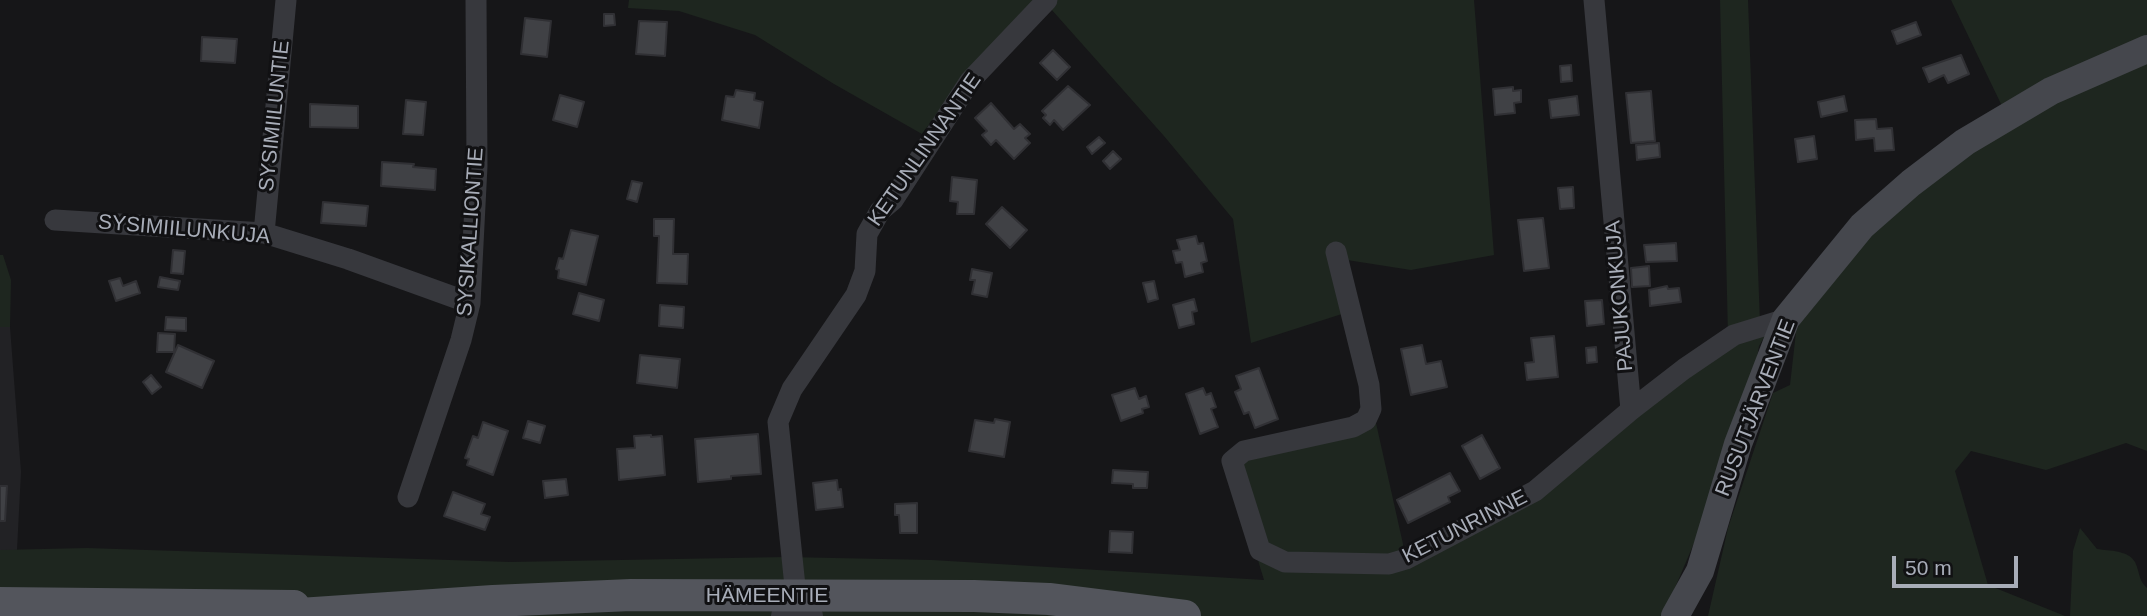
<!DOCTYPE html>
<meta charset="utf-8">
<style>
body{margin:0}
#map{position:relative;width:2147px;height:616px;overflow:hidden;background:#161618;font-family:Helvetica,sans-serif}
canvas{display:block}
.scale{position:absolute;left:1892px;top:556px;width:126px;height:32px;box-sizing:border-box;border:4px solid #a8adb8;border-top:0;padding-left:9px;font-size:21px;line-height:24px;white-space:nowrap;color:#a8adb8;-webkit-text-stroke:5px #111113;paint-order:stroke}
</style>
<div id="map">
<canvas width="2147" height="616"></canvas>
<div class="scale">50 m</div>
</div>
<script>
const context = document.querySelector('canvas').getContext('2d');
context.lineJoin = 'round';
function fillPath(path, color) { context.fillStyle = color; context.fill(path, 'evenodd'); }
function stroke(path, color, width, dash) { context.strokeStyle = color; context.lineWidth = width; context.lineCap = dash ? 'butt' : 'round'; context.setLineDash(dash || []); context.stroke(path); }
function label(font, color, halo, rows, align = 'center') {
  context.font = font + ' Helvetica,sans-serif'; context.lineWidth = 6; context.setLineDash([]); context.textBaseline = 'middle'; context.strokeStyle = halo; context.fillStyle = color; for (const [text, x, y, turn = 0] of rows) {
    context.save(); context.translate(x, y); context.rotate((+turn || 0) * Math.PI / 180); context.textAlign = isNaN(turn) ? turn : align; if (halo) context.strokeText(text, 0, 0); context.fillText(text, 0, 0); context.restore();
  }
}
fillPath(new Path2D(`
 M0 327H10L21 472 17 550H0Z`), '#222225');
fillPath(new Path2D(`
 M629 0H1039L950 96 922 134 834 84 755 35 679 11 628 8Z
 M1057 0H1474L1494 255 1411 270 1347 260 1345 313 1251 343 1233 219 1164 136 1051 9Z
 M1720 0H1748L1760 323 1774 320 1759 346 1755 369 1697 536 1663 616H0V550L87 548 510 562 786 557 932 560 1264 580 1226 455 1376 423 1405 553 1519 497 1728 336Z
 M1951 0H2147V451L2126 443 2046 470 1971 451 1955 471 1988 585 2065 616H1708L1728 528 1773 393 1790 385 1796 332 1823 265 2001 115V104Z
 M0 255H3L11 280 10 327H0Z
 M2080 528 2097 549C2110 551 2128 550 2135 562 2140 572 2138 580 2147 588V616H2070L2073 551Z`), '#1e261f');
const building = new Path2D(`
 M604 14H614L615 25 604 26Z
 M525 18 551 21 547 57 521 54Z
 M639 21 667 22 665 56 636 54Z
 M1916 22 1921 35 1897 44 1892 31Z
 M202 37 237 39 235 63 201 61Z
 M1053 50 1070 67 1057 80 1040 63Z
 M1961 55 1969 74 1948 83 1944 75 1929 82 1923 68Z
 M1571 65 1572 81 1561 82 1560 66Z
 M1068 86 1090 105 1063 130 1054 120 1050 125 1043 118 1046 115 1042 111Z
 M1513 87V91L1521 90V102L1514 103 1515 113 1495 115 1493 89Z
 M736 90 755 93 754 100 763 102 759 128 722 120 726 96 734 97Z
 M1651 91 1655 141 1631 143 1626 93Z
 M560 95 584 102 577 127 553 120Z
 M1577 96 1579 115 1551 118 1549 100Z
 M1844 96 1847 111 1821 117 1818 102Z
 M406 100 426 102 423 135 403 134Z
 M991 103 1014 129 1020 124 1030 134 1025 138 1030 143 1014 159 996 140 991 145 982 135 987 131 975 118Z
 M310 104 358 106V128L310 127Z
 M1876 119 1877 129 1892 128 1894 150 1875 151 1874 138 1856 140 1855 120Z
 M1814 136 1817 159 1798 162 1795 139Z
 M1099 137 1105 143 1092 154 1087 147Z
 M1659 143 1660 157 1637 160 1636 145Z
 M1113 151 1121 159 1110 169 1103 161Z
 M382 162 414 164 413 167 436 169 435 190 381 186Z
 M952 177 977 180 974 214H957L958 202 950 201Z
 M632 181 642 183 637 202 627 199Z
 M1573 187 1574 208 1560 209 1558 188Z
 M323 202 368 206 366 226 321 223Z
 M1002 207 1027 230 1010 248 986 224Z
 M1543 218 1549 268 1524 271 1518 220Z
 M654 219H674L673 254H688L687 284 657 283 659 236H654Z
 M571 230 598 236 586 285 558 278 559 270 556 269 559 258 563 259Z
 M1196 236 1198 244 1203 243 1207 261 1201 263 1203 272 1185 277 1182 262 1176 263 1173 251 1180 250 1177 240Z
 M1676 243 1677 261 1646 262 1644 245Z
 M173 250 185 251 183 274 171 273Z
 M1649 266 1650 286 1632 287 1631 268Z
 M972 269 992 273 987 297 972 294 975 280H970Z
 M160 277 180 281 178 290 158 287Z
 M120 278 123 286 136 281 140 293 116 301 109 281Z
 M1154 281 1158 299 1148 302 1143 283Z
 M1667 286 1668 289 1679 288 1681 302 1650 306 1649 290Z
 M579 293 604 300 599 321 573 314Z
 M1194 299 1197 311 1192 312 1194 324 1179 328 1173 305Z
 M1602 300 1604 324 1587 326 1585 301Z
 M660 305 684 307 683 328 659 326Z
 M166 317 186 318V331L165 330Z
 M158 333 175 334 174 352H157Z
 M1554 336 1558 377 1527 380 1525 363 1534 362 1531 338Z
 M178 345 214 361 202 388 166 372Z
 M1422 345 1426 364 1441 361 1447 387 1411 395 1401 349Z
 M1596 347 1597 362 1587 363 1586 348Z
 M640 355 680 359 677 388 637 383Z
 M1259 368 1278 419 1255 428 1249 412 1244 414 1235 392 1241 389 1236 376Z
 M151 375 161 387 152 394 143 382Z
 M1135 388 1139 399 1146 396 1149 407 1142 409 1143 413 1121 421 1112 395Z
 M1203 388 1206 395 1211 393 1216 407 1211 409 1218 427 1200 434 1186 394Z
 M995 419 1010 422 1004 457 969 451 975 420 994 423Z
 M528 421 545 426 540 443 523 438Z
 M483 422 508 431 493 475 467 465 469 459 465 458 473 436 478 438Z
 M758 434 761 474 731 476V479L698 482 695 439Z
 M651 435V437L662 436 665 475 619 480 617 449 635 448 634 436Z
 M1482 435 1500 468 1480 479 1462 446Z
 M1113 470 1148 472 1147 488H1133V484L1112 483Z
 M1450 473 1460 491 1448 497 1450 502 1408 523 1397 500Z
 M566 479 568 495 545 498 543 481Z
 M837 480 838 490 841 489 843 507 816 510 813 483Z
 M0 486H7L5 521H0Z
 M453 492 485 504 481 514 490 517 485 530 444 516Z
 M917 503V533H900L899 515H895V504Z
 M1110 531 1133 532 1132 553 1109 552Z`);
fillPath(building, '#404145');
stroke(building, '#303034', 2);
stroke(new Path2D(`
 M1594 0 1631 410 1684 369 1734 335 1786 319
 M55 220 264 233 348 259 470 303
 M264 233 286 0
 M1336 252 1369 385 1371 409 1366 420 1353 427 1244 451 1232 461 1260 550 1285 562 1389 564 1406 559 1535 491 1631 410
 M408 497 461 340 470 303 477 166 476 0
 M796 596 778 422 792 389 856 295 865 271 867 234 880 211 893 200 970 81 1047 0`), '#37383d', 21);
stroke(new Path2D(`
 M784 616 796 596 810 616`), '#37383d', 26);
stroke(new Path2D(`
 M1675 616 1700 571 1738 444 1786 319 1862 226 1911 183 1965 142 2051 91 2147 49`), '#45474d', 28);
stroke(new Path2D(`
 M0 603 294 606
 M270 616 493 601 631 595 974 596 1049 599 1185 616`), '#53555c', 32);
label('21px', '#a8adb8', '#111113', [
 ["SYSIMIILUNTIE",275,116,-84],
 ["KETUNLINNANTIE",925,150,-55],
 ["SYSIMIILUNKUJA",184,230,5],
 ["SYSIKALLIONTIE",471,232,-86],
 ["PAJUKONKUJA",1620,296,-95],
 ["RUSUTJÄRVENTIE",1756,408,-69],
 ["KETUNRINNE",1465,527,-27],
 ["HÄMEENTIE",767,596]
]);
</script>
